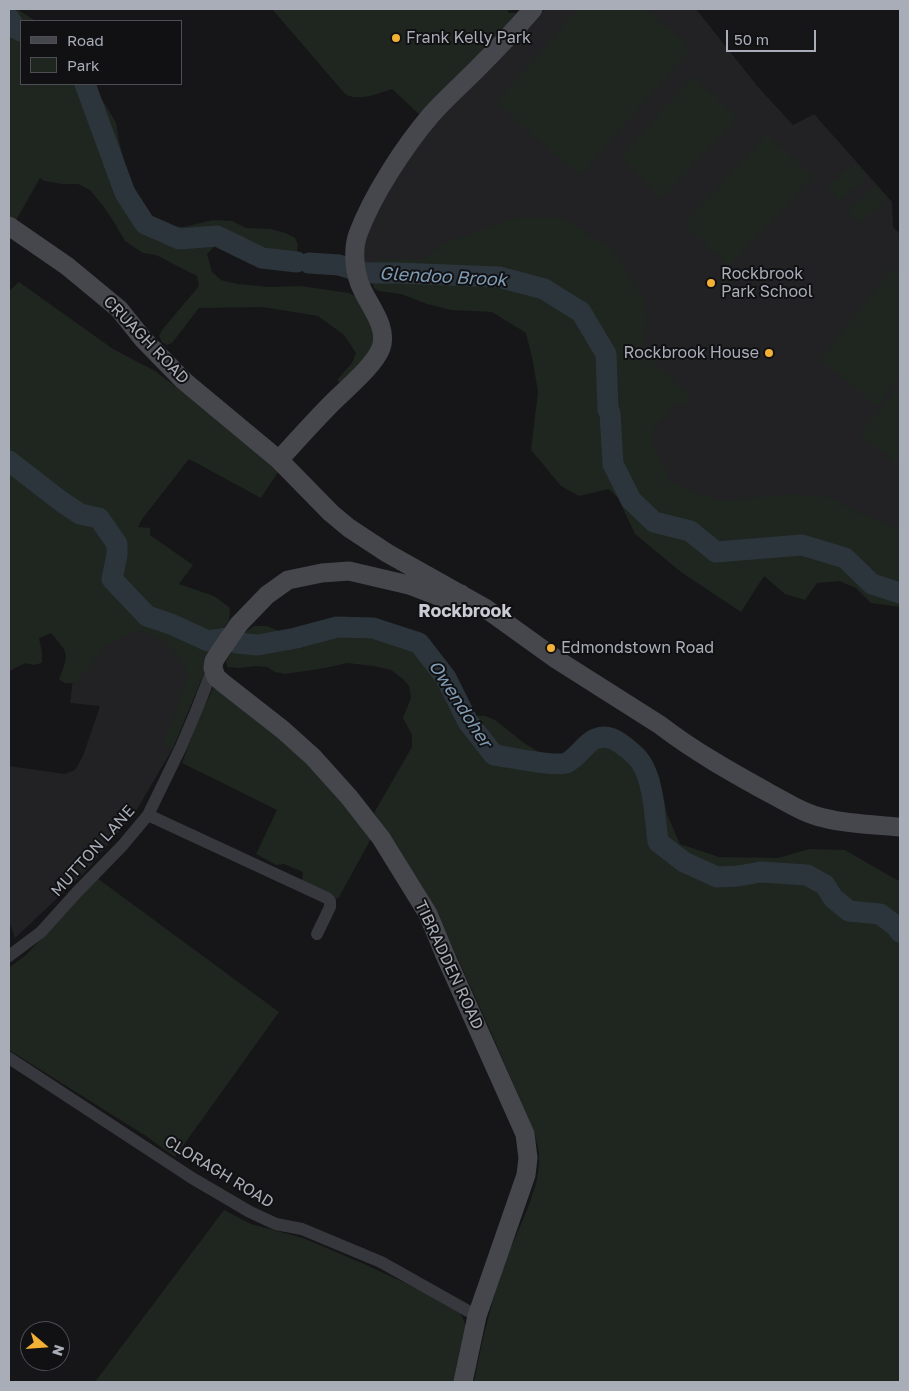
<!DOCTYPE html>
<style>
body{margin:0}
#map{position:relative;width:909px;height:1391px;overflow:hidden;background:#161618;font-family:"Golos Text",sans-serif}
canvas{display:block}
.frame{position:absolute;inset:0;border:10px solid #a8adb8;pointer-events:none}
.legend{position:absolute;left:20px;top:20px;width:162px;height:65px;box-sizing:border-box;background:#111113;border:1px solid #4d4f55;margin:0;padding:6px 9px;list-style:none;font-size:15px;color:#a8adb8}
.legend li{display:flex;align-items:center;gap:10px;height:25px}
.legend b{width:25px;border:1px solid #4d4f55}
.north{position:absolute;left:20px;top:1321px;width:50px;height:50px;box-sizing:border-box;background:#111113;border:1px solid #4d4f55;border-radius:50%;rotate:108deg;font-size:14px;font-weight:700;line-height:20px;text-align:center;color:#a8adb8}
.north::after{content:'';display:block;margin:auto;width:18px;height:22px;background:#f2b134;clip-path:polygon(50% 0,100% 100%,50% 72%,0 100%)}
.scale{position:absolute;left:726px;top:30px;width:90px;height:22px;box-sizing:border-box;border:2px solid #a8adb8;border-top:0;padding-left:6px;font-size:15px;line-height:18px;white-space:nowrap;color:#a8adb8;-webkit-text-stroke:4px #111113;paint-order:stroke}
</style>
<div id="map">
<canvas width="909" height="1391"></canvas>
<div class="frame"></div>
<ul class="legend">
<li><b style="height:6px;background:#45474d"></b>Road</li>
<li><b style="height:14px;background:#1e261f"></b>Park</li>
</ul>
<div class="north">N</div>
<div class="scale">50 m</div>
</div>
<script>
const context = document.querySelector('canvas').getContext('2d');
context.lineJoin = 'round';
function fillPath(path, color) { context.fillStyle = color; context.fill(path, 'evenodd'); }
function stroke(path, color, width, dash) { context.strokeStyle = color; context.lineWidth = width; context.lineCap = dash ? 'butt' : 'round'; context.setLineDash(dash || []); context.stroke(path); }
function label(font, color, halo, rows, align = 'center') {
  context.font = font + ' "Golos Text",sans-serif'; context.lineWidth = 4; context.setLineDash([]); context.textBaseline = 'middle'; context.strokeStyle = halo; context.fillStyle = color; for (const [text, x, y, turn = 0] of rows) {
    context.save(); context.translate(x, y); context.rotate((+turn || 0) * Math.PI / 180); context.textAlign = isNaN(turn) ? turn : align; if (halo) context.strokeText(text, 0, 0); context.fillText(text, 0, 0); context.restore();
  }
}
fillPath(new Path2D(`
 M545 9H696L758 87 793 125 814 114 892 202 893 227 900 234V544L690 531 606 354 398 273H365L362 266 366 229 402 166 425 138 447 108 510 47Z
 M83 600 208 641 204 673 173 748 136 811 86 871 15 938 9 921V766L65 774 75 770 83 756 100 706 70 703Z`), '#222225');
fillPath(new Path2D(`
 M9 9H17L36 21H21V84H92L105 104 116 123 119 141 127 172 133 190 147 212 167 226 184 227 213 220 232 221 246 228 271 229 285 233 295 238 298 245 296 257 287 260 248 253 231 246H215L207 254 212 272 221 280 238 284 269 287 300 286 349 293 358 298 374 332 375 343 345 386 337 380 352 363 356 353 344 335 318 316 263 307 199 308 172 343 167 345 162 342 159 336 162 330 199 286 197 276 156 255 143 253 125 241 115 224 104 207 90 190 78 184H62L44 181 40 178 15 222 9 218Z
 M272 9H507L509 13H517L474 63 420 115 392 89C376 94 362 101 346 95Z
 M578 9H646L691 48 580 176 496 103Z
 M693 76 737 118 662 198 621 157Z
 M767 134 813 177 729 266 684 224Z
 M855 163 867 177 839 201 827 186Z
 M875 186 887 200 860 224 847 209Z
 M516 218H563L613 250 644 300 647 322 642 356 654 362 690 395 687 403 674 404 670 412 657 423 650 439 670 482 691 491 723 501 788 494 829 497 856 512 900 529V607L871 603 856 588 839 581 817 583 805 600 785 594 764 576 741 612 681 572 635 534 618 498 609 489 579 496 561 486 531 450 538 392 533 362 526 333 492 312 451 310 427 304 401 294 378 291 374 288 367 265 384 259H423L445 243Z
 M893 268 900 274V376L877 406 820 360Z
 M19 282 113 349 155 371 200 405 268 460 278 472 261 498 189 459 142 519 138 527 150 528V535L193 565 179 584 214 596 230 608 229 621 222 630 211 649 204 673 173 748H165V741L187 678 184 664 165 641 141 630 127 635 107 645 75 683H64L59 679C70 653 68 653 51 633L39 638 42 652V663L33 665 26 663 9 671V291Z
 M900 384V458L896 463 860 434Z
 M368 625 387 626 405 632 424 641 439 652 450 670 456 685 457 694 471 715 485 716 495 720 524 743 541 753 565 759 575 753 585 739 598 732 615 735 642 753 659 776 667 814 680 844 719 857 778 858 809 849 845 850 893 878 900 881V1382H474C482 1340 492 1298 507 1257 518 1228 541 1188 539 1156 539 1149 536 1141 535 1134L487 1023 457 957 425 892 374 813 412 747V735L403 718 411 698 409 686 403 679 391 670 374 666 347 663 325 668 285 674 275 672 267 667 256 666 240 668 227 667 226 661 244 633 254 626H267L286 634 302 632 318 637 335 632 354 630Z
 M214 686 294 748 373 835 338 899 302 882 303 872 284 864 276 865 256 854 277 810 182 763 198 721Z
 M97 878 279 1012 175 1157 146 1136 9 1050V968L26 955Z
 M224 1210 251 1224 303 1238 364 1264 444 1301 457 1310 462 1316 465 1324V1338L457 1382H95Z`), '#1e261f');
stroke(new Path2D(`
 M9 18 15 28 21 31
 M85 84 125 193 145 224 179 239 217 236 262 258 297 262
 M309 263 339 265 365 273H398L499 277 544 289 581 312 606 354 608 410 610 413 613 464 631 500 654 522 690 531 716 552 802 545 845 558 872 584 900 593
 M9 461 62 502 80 514 99 518 117 544V555L112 579 147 616 171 624 208 641 228 638 237 643 258 645 296 638 337 627 373 628 419 643 446 678 468 722 494 755C508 757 555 767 566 763 577 759 585 743 595 739 604 735 613 738 620 743 627 748 635 754 640 761 654 780 655 819 658 842L684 862 717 877 738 876 761 872 807 875 825 885 833 898 849 911 880 914 896 926 900 932`), '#2c353c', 21);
stroke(new Path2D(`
 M148 815 327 898 330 901V907L317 934
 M9 956 41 932 78 891 122 846 148 815 181 747 197 709 213 668
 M9 1058 192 1178 250 1212 276 1224 302 1229 381 1262 477 1316`), '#37383d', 12);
stroke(new Path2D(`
 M9 226 67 266 119 309 143 339 184 381 279 460 331 513 349 528 387 553 485 608 556 659 660 725C695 752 733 773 771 794 788 803 805 814 824 818 847 824 876 825 900 827
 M279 460C297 440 315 420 333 402 347 388 374 366 381 348 389 325 366 303 359 282 354 267 353 248 358 234 373 194 404 147 431 115 445 99 461 85 476 70 496 50 515 30 533 9
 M461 594 456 598 448 600 409 585 349 571 322 573 288 580 267 595 239 624 219 653 214 661 213 668 216 677 223 683 283 730 313 757 349 797 381 838 428 914 445 955 525 1134 528 1158 526 1175 477 1316 463 1382`), '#45474d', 19);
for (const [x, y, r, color] of [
 [396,38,5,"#f2b134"],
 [711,283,5,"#f2b134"],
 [769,353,5,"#f2b134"],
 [551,648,5,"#f2b134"]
]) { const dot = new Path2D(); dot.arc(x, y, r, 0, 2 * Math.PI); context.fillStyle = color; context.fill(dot); stroke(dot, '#111113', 2); }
label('16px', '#a8adb8', '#111113', [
 ["Frank Kelly Park",406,38],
 ["Rockbrook",721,274],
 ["Park School",721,292],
 ["Rockbrook House",759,353,"right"],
 ["Edmondstown Road",561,648]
], 'left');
label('16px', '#a8adb8', '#111113', [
 ["CRUAGH ROAD",146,340,46],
 ["MUTTON LANE",93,851,-48],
 ["TIBRADDEN ROAD",449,965,65],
 ["CLORAGH ROAD",219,1172,31]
]);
label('italic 18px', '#7f9bb3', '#111113', [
 ["Glendoo Brook",443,277,3],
 ["Owendoher",460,704,57]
]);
label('bold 18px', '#c9ccd4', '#111113', [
 ["Rockbrook",465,611]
]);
</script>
